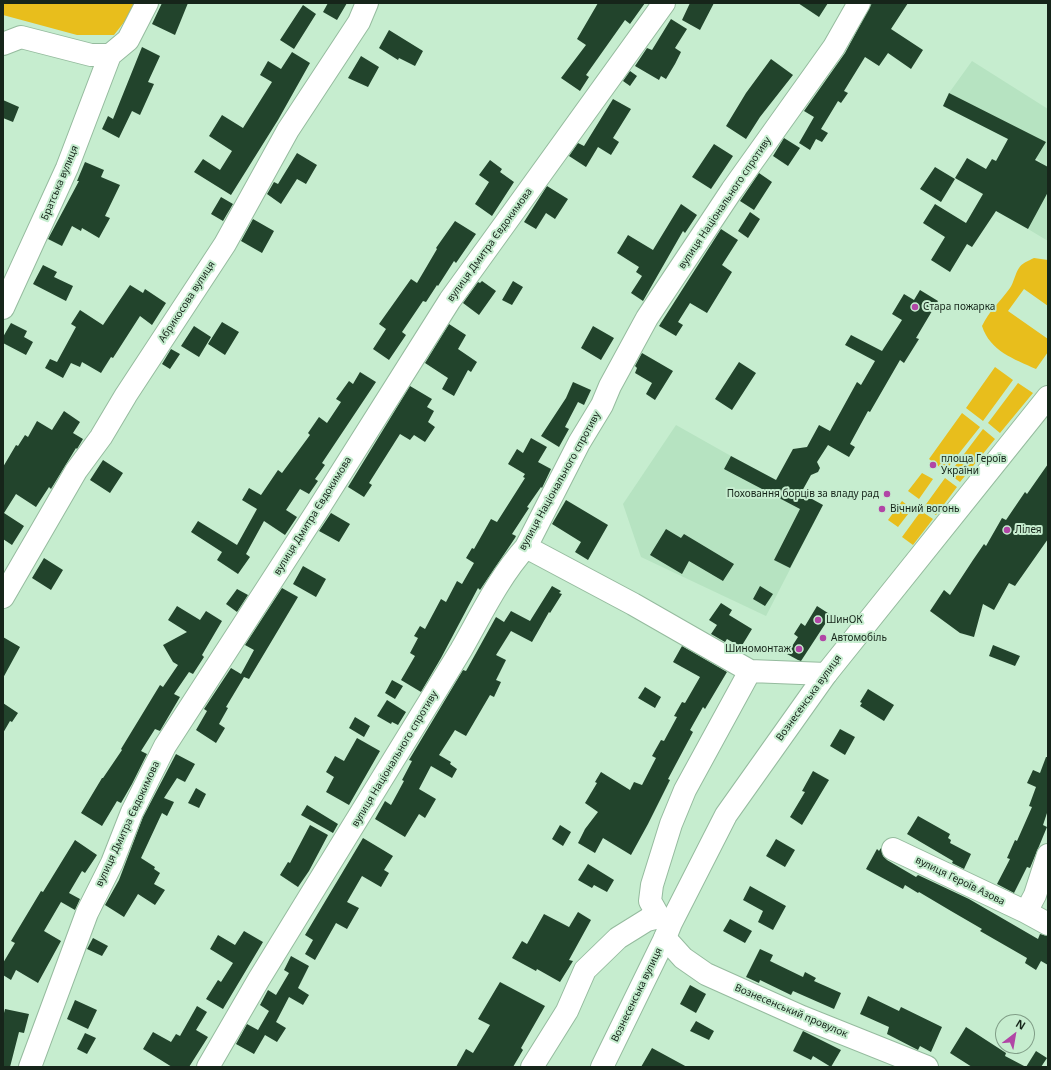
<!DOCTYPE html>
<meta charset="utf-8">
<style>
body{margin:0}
#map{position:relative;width:1051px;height:1070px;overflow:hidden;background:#c6edcf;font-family:"Noto Sans",sans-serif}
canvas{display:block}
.frame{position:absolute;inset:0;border:4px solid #16251a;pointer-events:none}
.north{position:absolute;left:995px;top:1014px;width:40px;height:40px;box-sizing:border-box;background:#c6edcf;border:1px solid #809d87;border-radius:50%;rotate:31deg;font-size:11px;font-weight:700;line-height:16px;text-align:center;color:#16251a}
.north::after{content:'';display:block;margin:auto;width:14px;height:18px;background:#b146a6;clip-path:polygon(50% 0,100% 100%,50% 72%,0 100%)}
</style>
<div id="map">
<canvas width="1051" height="1070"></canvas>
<div class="frame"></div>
<div class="north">N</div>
</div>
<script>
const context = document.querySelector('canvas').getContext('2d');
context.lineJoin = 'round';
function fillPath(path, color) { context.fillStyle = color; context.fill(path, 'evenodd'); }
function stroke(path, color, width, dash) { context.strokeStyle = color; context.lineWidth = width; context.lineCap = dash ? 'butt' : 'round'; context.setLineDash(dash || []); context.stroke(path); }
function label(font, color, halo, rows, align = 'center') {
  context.font = font + ' "Noto Sans",sans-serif'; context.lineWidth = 4; context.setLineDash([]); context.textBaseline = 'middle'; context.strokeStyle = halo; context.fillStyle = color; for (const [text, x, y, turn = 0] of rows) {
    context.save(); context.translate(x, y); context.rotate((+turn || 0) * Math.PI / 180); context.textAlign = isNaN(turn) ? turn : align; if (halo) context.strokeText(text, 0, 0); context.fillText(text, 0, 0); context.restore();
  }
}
fillPath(new Path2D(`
 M972 61 1048 109V241L1028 229 1045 166 1022 146 943 106 949 93Z
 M676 425 731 456 823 505 766 616 641 557 623 504Z`), '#b6e3c1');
fillPath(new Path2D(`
 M3 3H139L114 35H77L3 15Z
 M1034 258 1048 260V306L1024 289 1008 311 1048 339V352L1036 369C1014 359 990 351 982 326 989 311 1000 302 1010 288 1014 282 1015 274 1019 268 1022 263 1028 261 1034 258Z
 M995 367 1013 380 983 421 966 408Z
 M1018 383 1033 393 1000 433 988 423Z
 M962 413 980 427 945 471 929 459Z
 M983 429 995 439 960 482 949 474Z
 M922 473 933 479 919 499 908 491Z
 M945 478 957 487 936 515 924 507Z
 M902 501 912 509 898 527 888 520Z
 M921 511 933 519 913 545 902 537Z`), '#e8be1c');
fillPath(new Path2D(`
 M162 3H188L175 35 152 24Z
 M328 3H347L337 20 323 12Z
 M598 3H645L630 24 625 20 586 75 589 77 580 91 561 78 586 45 577 39Z
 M690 3H714L700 30 682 20Z
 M798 3H828L819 17Z
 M872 3H908L891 29 923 50 911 69 888 53 879 66 865 57 844 91 848 93 841 103 838 101 821 129 828 133 822 142 816 139 810 150 799 143 814 117 804 111 845 53Z
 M303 5 316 14 294 49 280 40Z
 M671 19 687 29 675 48 681 52 675 64 666 79 661 76 659 80 635 66 647 48 652 50Z
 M389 30 423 51 415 66 399 58 398 60 379 48Z
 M142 47 160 56 148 82 154 84 140 115 132 111 119 138 102 129 108 116 113 119Z
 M292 52 310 63 278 120 231 195 194 172 203 159 220 170 232 151 209 136 222 115 243 128 272 82 260 75 268 61 281 69Z
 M361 56 379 67 368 87 348 78Z
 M771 59 793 75 760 117 746 139 726 126 746 93Z
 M630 71 637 76 630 86 623 81Z
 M949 93 1046 142 1035 160 1048 167V192L1028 229 996 211 972 247 967 244 950 272 931 260 945 237 923 223 935 204 966 223 983 194 955 178 967 158 986 169 992 159 996 161 1008 139 943 106Z
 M613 99 631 109 613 138 619 142 611 155 598 147 586 167 569 156 578 143 584 146Z
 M3 100 19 107 13 122 3 118Z
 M784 138 800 148 788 166 773 156Z
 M714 144 733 156 711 189 692 177Z
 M297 153 317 165 306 184 297 179 281 204 267 194 274 182 278 184Z
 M490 160 502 169 500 172 514 182 492 216 475 204 489 182 479 175Z
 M85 162 104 170 101 177 120 185 105 216 110 218 99 238 82 228 81 231 72 226 62 246 48 239 79 181H77Z
 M935 167 955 179 941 202 920 189Z
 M759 173 772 182 754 210 740 201Z
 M547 186 568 199 555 219 546 213 536 229 524 222Z
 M221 197 233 204 223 221 211 214Z
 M681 204 697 215 685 233 683 231 643 301 631 293 642 276 636 272 639 267 617 253 628 235 653 250Z
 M750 212 760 219 748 238 738 231Z
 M253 219 274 231 262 253 241 241Z
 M455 221 476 234 456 263 454 261 438 286 437 285 426 302 423 301 402 332 406 335 389 360 373 349 386 329 379 324 411 279 417 283 437 249 436 248Z
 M721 229 738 240 722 265 732 272 707 313 690 303 678 322 683 325 676 336 659 326Z
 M43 265 57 272 54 277 73 286 66 301 33 284Z
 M482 281 496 291 479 315 463 303 478 282 480 283Z
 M513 281 523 287 512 305 502 300Z
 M130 285 143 293 145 289 166 303 152 325 140 316 113 358 111 357 101 373 82 362 80 367 71 363 63 378 45 368 50 359 57 362 76 327 71 324 80 310 103 325Z
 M920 290 938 301 916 338 919 339 904 363 900 360 870 412 868 411 850 444 855 447 849 457 828 445 817 462 820 468 818 472 811 475 801 493 823 505 790 568 774 560 800 509 724 469 731 456 776 480 793 449 807 447 819 425 830 431 857 382 861 385 875 361 845 345 851 335 882 351 902 320 892 314 904 294 914 300Z
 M222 322 239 332 225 355 208 344Z
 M11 323 27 331 24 337 33 342 26 355 3 343V337Z
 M449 324 466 335 458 349 477 362 471 372 468 370 454 396 442 389 448 378 425 363Z
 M194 326 211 337 199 357 181 346Z
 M593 326 614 338 601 360 581 348Z
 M171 349 180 354 170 369 162 364Z
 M642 353 673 371 655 400 646 394 652 383 635 373 637 368 635 366Z
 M739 362 756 373 732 410 715 399Z
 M360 372 376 382 322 463 325 465 315 479 318 481 309 494 300 489 286 510 297 517 285 535 264 521 246 554 250 557 238 574 217 560 222 552 191 532 198 521 237 545 257 509 242 500 249 488 261 495 278 470 282 473 310 435 308 433 319 417 327 423 341 402 336 399 349 381 353 384Z
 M573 382 591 390 584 405 578 402 565 427 569 429 559 447 541 436 566 398Z
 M410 386 432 399 427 407 434 411 428 422 435 427 425 442 414 435 410 440 400 434 369 483 372 485 364 497 348 487Z
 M64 411 80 422 73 433 83 439 77 449 76 448 51 489 49 487 36 507 16 494 4 513 24 526 12 545 3 539V467L16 445 18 446 25 435 28 437 37 421 52 430Z
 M531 438 547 447 538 462 551 469 542 488 541 487 527 507 529 508 512 534 516 536 515 538 480 590 478 588 441 658 421 692 401 680 415 656 410 653 418 638 414 636 420 626 425 629 441 599 446 602 457 581 462 584 474 563 466 558 472 548 474 549 491 519 497 522 525 478 523 477 525 474 508 464 517 449 523 453Z
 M103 460 123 473 110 493 90 480Z
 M1048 464V539L1015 586 1009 583 994 610 983 604 974 637 960 633 930 611 944 590 950 595 973 560 984 544 986 546 1002 518 1006 520 1025 492 1027 494Z
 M566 500 608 525 588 560 575 552 581 542 552 524Z
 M331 513 350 524 339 542 319 531Z
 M666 529 681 538 684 534 734 564 723 581 689 561 682 574 650 555Z
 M44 558 63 570 51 590 32 578Z
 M303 566 326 579 316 597 293 584Z
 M552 586 561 591 559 593 562 594 550 613 549 612 532 642 511 631 496 655 506 660 496 680 501 682 494 697 490 695 466 736 455 730 439 755 451 762 450 764 457 769 452 778 431 766 419 789 436 799 425 818 419 814 405 837 375 819 385 801 391 805 404 781 402 780 412 761 409 760 463 670 466 671 496 617 504 622 511 611 530 621Z
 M760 586 773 594 765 606 753 599Z
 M282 588 298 597 249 679 244 677 226 707 228 708 219 724 225 728 216 743 196 730 207 711 204 709 231 668 241 674 254 650 245 645Z
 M237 589 248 595 237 612 226 604Z
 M721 603 732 610 729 615 752 629 741 647 727 639 725 642 711 634 717 625 709 620Z
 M177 606 200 620 206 611 222 621 202 655 204 657 193 674 189 672 174 694 180 697 160 731 155 729 141 751 147 754 132 784 121 803 117 801 102 826 81 813 102 778H103L122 750 121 749 160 685 163 687 178 665 173 662 163 645 187 632 168 620Z
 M817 606 831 615 801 661 798 660 787 654 798 637 794 634 801 623 805 626Z
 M3 637 20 647 3 678Z
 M993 645 1020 656 1015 666 989 656Z
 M682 646 727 672 705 709 703 707 690 730 693 732 668 779 670 780 648 824 631 855 603 838 595 853 578 843 585 829 598 812 585 803 597 783 595 782 601 772 630 790 634 782 642 785 656 758 652 756 661 740 664 741 677 717 674 716 682 702 685 703 700 677 673 662Z
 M392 680 403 686 395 699 385 693Z
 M645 687 661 697 655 708 638 698Z
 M868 689 894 705 884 721 860 706 862 703 860 702Z
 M387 700 406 712 398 725 392 722 391 724 377 716Z
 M3 703 18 713 12 722 10 721 3 733Z
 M355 717 370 726 364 737 349 728Z
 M840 729 855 737 845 755 830 746Z
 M357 738 380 751 349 805 326 792 334 777 326 772 335 756 344 761Z
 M176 754 195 764 185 782 177 778 164 798 174 802 167 816 162 813 141 858 155 867 154 869 160 873 154 884 165 890 155 905 138 894 124 917 105 905 119 880 143 817Z
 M1046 757H1048V810L1043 825 1047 827 1030 868 1027 867 1014 893 997 884 1010 859 1007 858 1015 840 1017 841 1032 807 1029 806 1036 787 1027 783 1033 770 1040 773Z
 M813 771 829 780 802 825 790 817 805 792 802 791Z
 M196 788 206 794 199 808 188 803Z
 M307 805 338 824 333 833 301 815Z
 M918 816 950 834 948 838 951 840 950 843 971 854 964 869 952 863 953 861 907 834Z
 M310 825 328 835 309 871 298 887 280 875 288 862 290 863Z
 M560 825 571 832 563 846 552 839Z
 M363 838 393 856 384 870 389 873 381 887 362 876 347 902 359 908 347 929 336 923 315 960 305 954 313 940 305 935Z
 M776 839 795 850 785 867 766 856Z
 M75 840 97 855 85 873 82 871 69 893 80 899 75 910 61 902 44 931 61 941 38 983 16 970 11 980 3 975V963L15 943 11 941 41 891 43 892Z
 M881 848 883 856 887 860 916 877 918 875 969 899 1038 939 1040 934 1048 936V965L1041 961 1036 970 1025 963 1027 958 980 931 982 929 951 911 919 892 918 893 905 885 903 889 866 869 877 849 879 851Z
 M588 864 614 880 607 892 594 885 592 888 578 880Z
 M750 886 786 906 773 930 758 922 763 911 743 900Z
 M578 912 591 920 569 960 573 961 560 982 537 969 536 971 512 958 522 941 527 944 544 914 569 927Z
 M730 919 752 931 745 943 723 931Z
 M244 931 263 942 223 1009 206 999 218 980 221 982 233 963 210 949 218 935 235 945Z
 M93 938 108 946 102 956 87 949Z
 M760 949 773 955 770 961 803 977 805 972 816 978 814 981 841 993 834 1009 793 991 791 995 760 980 759 983 746 977Z
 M291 956 309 966 298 988 309 995 303 1005 289 997 276 1022 286 1028 277 1042 265 1035 254 1054 236 1044 247 1024 258 1030 269 1011 260 1005 268 990 276 995 289 973 284 970Z
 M500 982 545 1006 521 1048 523 1050 513 1067H456L466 1049 473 1053 490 1025 478 1019Z
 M690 985 706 994 696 1013 680 1004Z
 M868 996 899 1011 901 1007 942 1027 931 1052 920 1046 918 1050 887 1034 889 1027 860 1014Z
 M75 1000 97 1010 88 1029 67 1019Z
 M197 1006 207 1012 196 1030 208 1037 189 1067H172L143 1049 153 1032 171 1042 176 1034 180 1036Z
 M5 1009 29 1014 24 1033 19 1032 10 1067H3V1017Z
 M696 1021 714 1031 709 1040 690 1031Z
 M966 1027 1006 1053 1005 1056 1026 1067 1036 1051 1047 1058 1041 1067H972L950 1053Z
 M803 1031 841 1050 831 1067 813 1056 811 1060 793 1051Z
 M85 1033 96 1038 87 1054 77 1049Z
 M652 1048 687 1067H641Z`), '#22442c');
const minor = new Path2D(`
 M3 44 21 37 91 55H110L128 40 147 3
 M3 308 67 168 110 55
 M526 547 633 604 750 671 826 674
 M3 597 76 471 101 437 126 395 225 244 288 130 359 22 367 3
 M893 849 1026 912 1048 924
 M1026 912 1035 895 1048 855
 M665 938 683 958 706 974 802 1017 927 1067
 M30 1067 87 913 112 863 132 812 165 746 317 511 450 300 664 3
 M208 1067 259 979 461 650C481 615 499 577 526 547L579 443 602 405 610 386 647 318 732 190 834 47 859 3
 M532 1067 567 1011 585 970 618 938 647 920 659 917 650 901 652 885 671 824 685 790 750 671`);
const major = new Path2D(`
 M602 1067 665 938 671 923 726 815 826 674 1048 397`);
stroke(minor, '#95bb9e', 24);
stroke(major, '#95bb9e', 24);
stroke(minor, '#fff', 22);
stroke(major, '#fff', 22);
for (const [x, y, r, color] of [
 [915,307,4,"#b146a6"],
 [933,465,4,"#b146a6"],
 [887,494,4,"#b146a6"],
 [882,509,4,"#b146a6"],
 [1007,530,4,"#b146a6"],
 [818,620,4,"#b146a6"],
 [823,638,4,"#b146a6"],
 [799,649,4,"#b146a6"]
]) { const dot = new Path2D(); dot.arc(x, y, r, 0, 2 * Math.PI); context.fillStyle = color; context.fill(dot); stroke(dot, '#c6edcf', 1.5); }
label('10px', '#16251a', '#c6edcf', [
 ["Братська вулиця",60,183,-67],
 ["вулиця Національного спротиву",725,203,-56],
 ["вулиця Дмитра Євдокимова",490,245,-54],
 ["Абрикосова вулиця",187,302,-57],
 ["вулиця Національного спротиву",560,481,-61],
 ["вулиця Дмитра Євдокимова",313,516,-58],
 ["Вознесенська вулиця",809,698,-54],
 ["вулиця Національного спротиву",395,759,-59],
 ["вулиця Дмитра Євдокимова",128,824,-65],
 ["вулиця Героїв Азова",960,881,26],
 ["Вознесенська вулиця",637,995,-64],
 ["Вознесенський провулок",791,1011,23]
]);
label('10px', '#16251a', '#c6edcf', [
 ["Стара пожарка",923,307],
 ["площа Героїв",941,459],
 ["України",941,471],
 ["Поховання борців за владу рад",879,494,"right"],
 ["Вічний вогонь",890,509],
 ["Лілея",1015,530],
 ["ШинОК",826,620],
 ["Автомобіль",831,638],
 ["Шиномонтаж",791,649,"right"]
], 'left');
</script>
